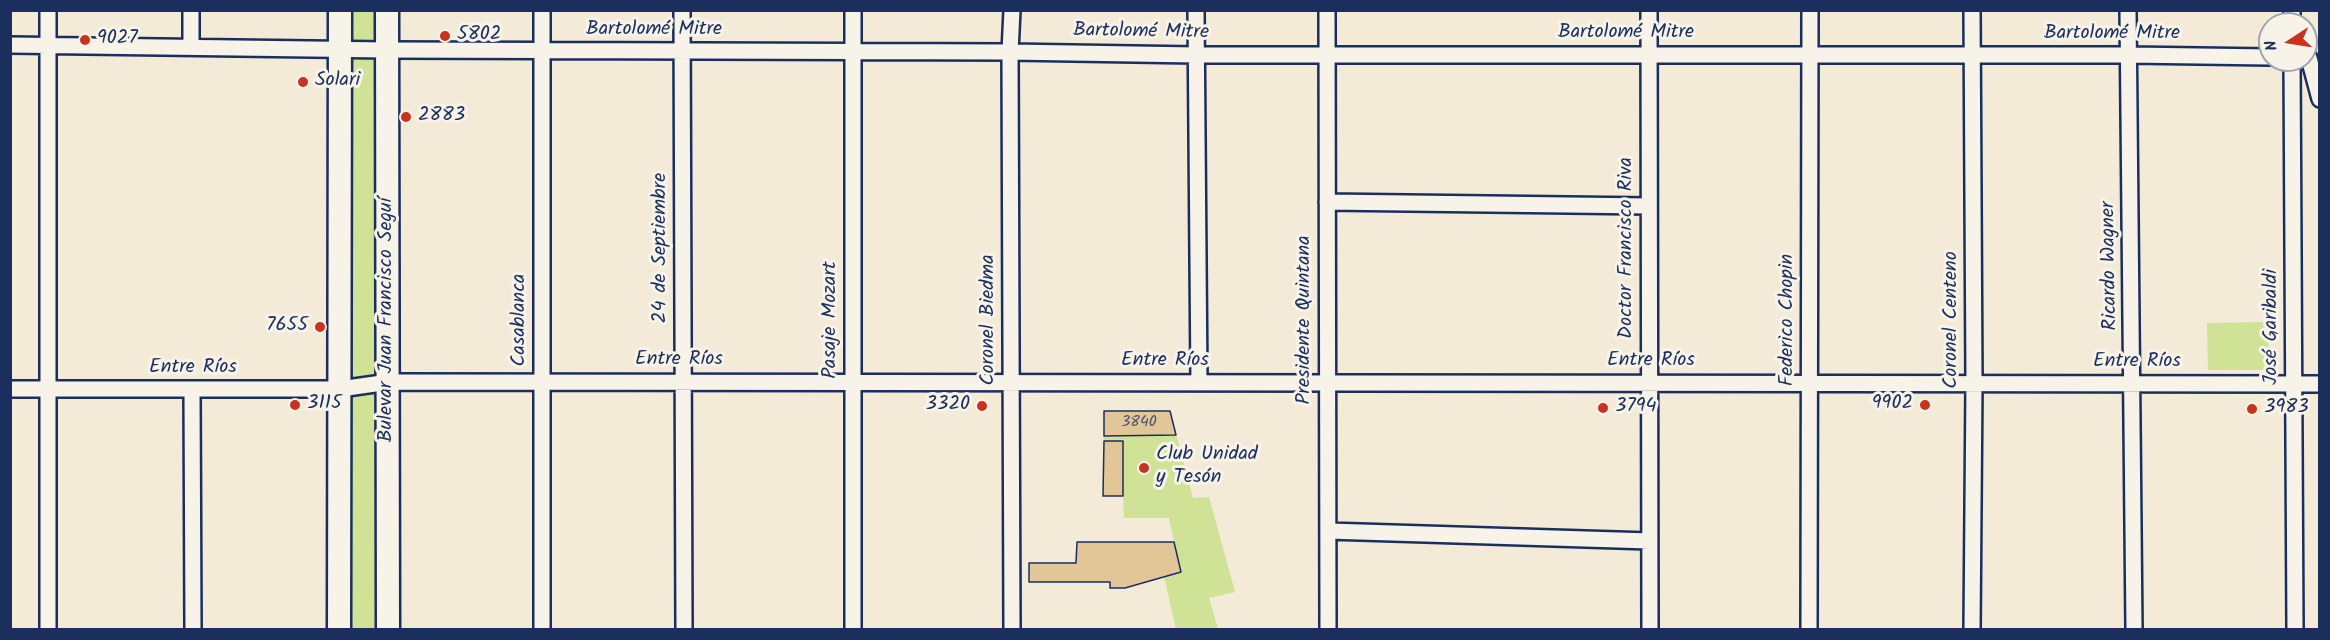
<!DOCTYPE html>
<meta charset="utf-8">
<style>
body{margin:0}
#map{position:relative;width:2330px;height:640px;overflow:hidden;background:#f3ead8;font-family:Kalam,sans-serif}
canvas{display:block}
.frame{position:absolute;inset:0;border:12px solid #1b2f5e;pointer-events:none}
.north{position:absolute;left:2258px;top:12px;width:60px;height:60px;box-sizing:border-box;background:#f7f3e8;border:2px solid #9fa5b1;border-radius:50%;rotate:258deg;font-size:16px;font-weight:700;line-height:24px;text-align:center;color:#1b2f5e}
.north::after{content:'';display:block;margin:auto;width:21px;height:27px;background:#c8321e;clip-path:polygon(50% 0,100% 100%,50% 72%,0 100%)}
</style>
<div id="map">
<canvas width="2330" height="640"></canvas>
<div class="frame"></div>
<div class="north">N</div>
</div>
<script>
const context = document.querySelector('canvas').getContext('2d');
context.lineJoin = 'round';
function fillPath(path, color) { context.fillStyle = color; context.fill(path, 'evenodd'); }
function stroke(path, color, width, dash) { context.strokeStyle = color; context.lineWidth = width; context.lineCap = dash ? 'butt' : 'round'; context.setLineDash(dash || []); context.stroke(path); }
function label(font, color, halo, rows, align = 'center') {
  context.font = font + ' Kalam,sans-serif'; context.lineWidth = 6; context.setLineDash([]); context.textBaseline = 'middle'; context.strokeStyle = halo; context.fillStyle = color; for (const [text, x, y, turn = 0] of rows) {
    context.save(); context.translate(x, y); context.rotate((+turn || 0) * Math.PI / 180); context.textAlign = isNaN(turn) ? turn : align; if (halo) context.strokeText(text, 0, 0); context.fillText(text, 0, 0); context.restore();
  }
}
fillPath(new Path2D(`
 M340 11H387L388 629 339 630Z
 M2268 322 2269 370H2208L2207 323Z
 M1104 411H1170L1193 498 1209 497 1235 592 1209 598 1218 629H1176L1164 577 1181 572 1169 518H1124L1123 496H1103Z`), '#d0e296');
const building = new Path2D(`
 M1104 411H1170L1176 435 1104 436Z
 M1104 441H1123V496H1103Z
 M1077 542H1174L1181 572 1125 588H1110V582H1029V563H1076Z`);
fillPath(building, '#e3c697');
stroke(building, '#1b2f5e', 1.5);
const street = new Path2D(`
 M48 10V630
 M682 10 684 630
 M853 10V630
 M1196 10 1199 383
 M1327 10 1328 630
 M1649 10 1650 630
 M2128 10 2134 630
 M2292 10V24
 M10 45 387 50 1010 52 1196 55H2129L2270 57
 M191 47V10
 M2309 58 2320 99
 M2292 60 2295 630
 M1327 202 1649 206
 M10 389H340L389 382 2320 384
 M192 390 193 630
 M1328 531 1650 541
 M542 630V10
 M1012 630 1010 52 1012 10
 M1809 630 1810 10
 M1972 630 1974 383 1972 10`);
const secondary = new Path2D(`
 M387 10 388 630
 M339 630 340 10`);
stroke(street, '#1b2f5e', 20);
stroke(secondary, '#1b2f5e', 27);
stroke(street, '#f7f3e8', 15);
stroke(secondary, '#f7f3e8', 22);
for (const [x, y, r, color] of [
 [445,36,6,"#c8321e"],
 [85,40,6,"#c8321e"],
 [303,82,6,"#c8321e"],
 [406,117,6,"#c8321e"],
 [320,327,6,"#c8321e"],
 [295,405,6,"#c8321e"],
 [1925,405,6,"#c8321e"],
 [982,406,6,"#c8321e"],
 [1603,408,6,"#c8321e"],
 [2252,409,6,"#c8321e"],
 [1144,468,6,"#c8321e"]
]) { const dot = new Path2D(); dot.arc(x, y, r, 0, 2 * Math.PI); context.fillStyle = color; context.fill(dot); stroke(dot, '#f7f3e8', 2); }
label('16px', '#4d556c', null, [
 ["3840",1139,423]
]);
label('20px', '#1b2f5e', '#f7f3e8', [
 ["Bartolomé Mitre",654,31],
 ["Bartolomé Mitre",1141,33,1],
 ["Bartolomé Mitre",1626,34],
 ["Bartolomé Mitre",2112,35],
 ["24 de Septiembre",662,248,-90],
 ["Doctor Francisco Riva",1628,248,-90],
 ["Ricardo Wagner",2111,266,-91],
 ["Bulevar Juan Francisco Seguí",388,320,-90],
 ["Casablanca",521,320,-90],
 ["Pasaje Mozart",832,320,-90],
 ["Coronel Biedma",990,320,-90],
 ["Presidente Quintana",1306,320,-90],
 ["Federico Chopin",1789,320,-90],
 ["Coronel Centeno",1953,320,-90],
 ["José Garibaldi",2273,327,-90],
 ["Entre Ríos",679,361],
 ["Entre Ríos",1165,362],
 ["Entre Ríos",1651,362],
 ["Entre Ríos",2137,363],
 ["Entre Ríos",193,369]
]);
label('20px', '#1b2f5e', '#f7f3e8', [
 ["5802",457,36],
 ["9027",97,40],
 ["Solari",315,82],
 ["2883",418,117],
 ["7655",308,327,"right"],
 ["3115",307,405],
 ["9902",1913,405,"right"],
 ["3320",970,406,"right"],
 ["3794",1615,408],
 ["3983",2264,409],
 ["Club Unidad",1156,456],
 ["y Tesón",1156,479]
], 'left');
</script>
